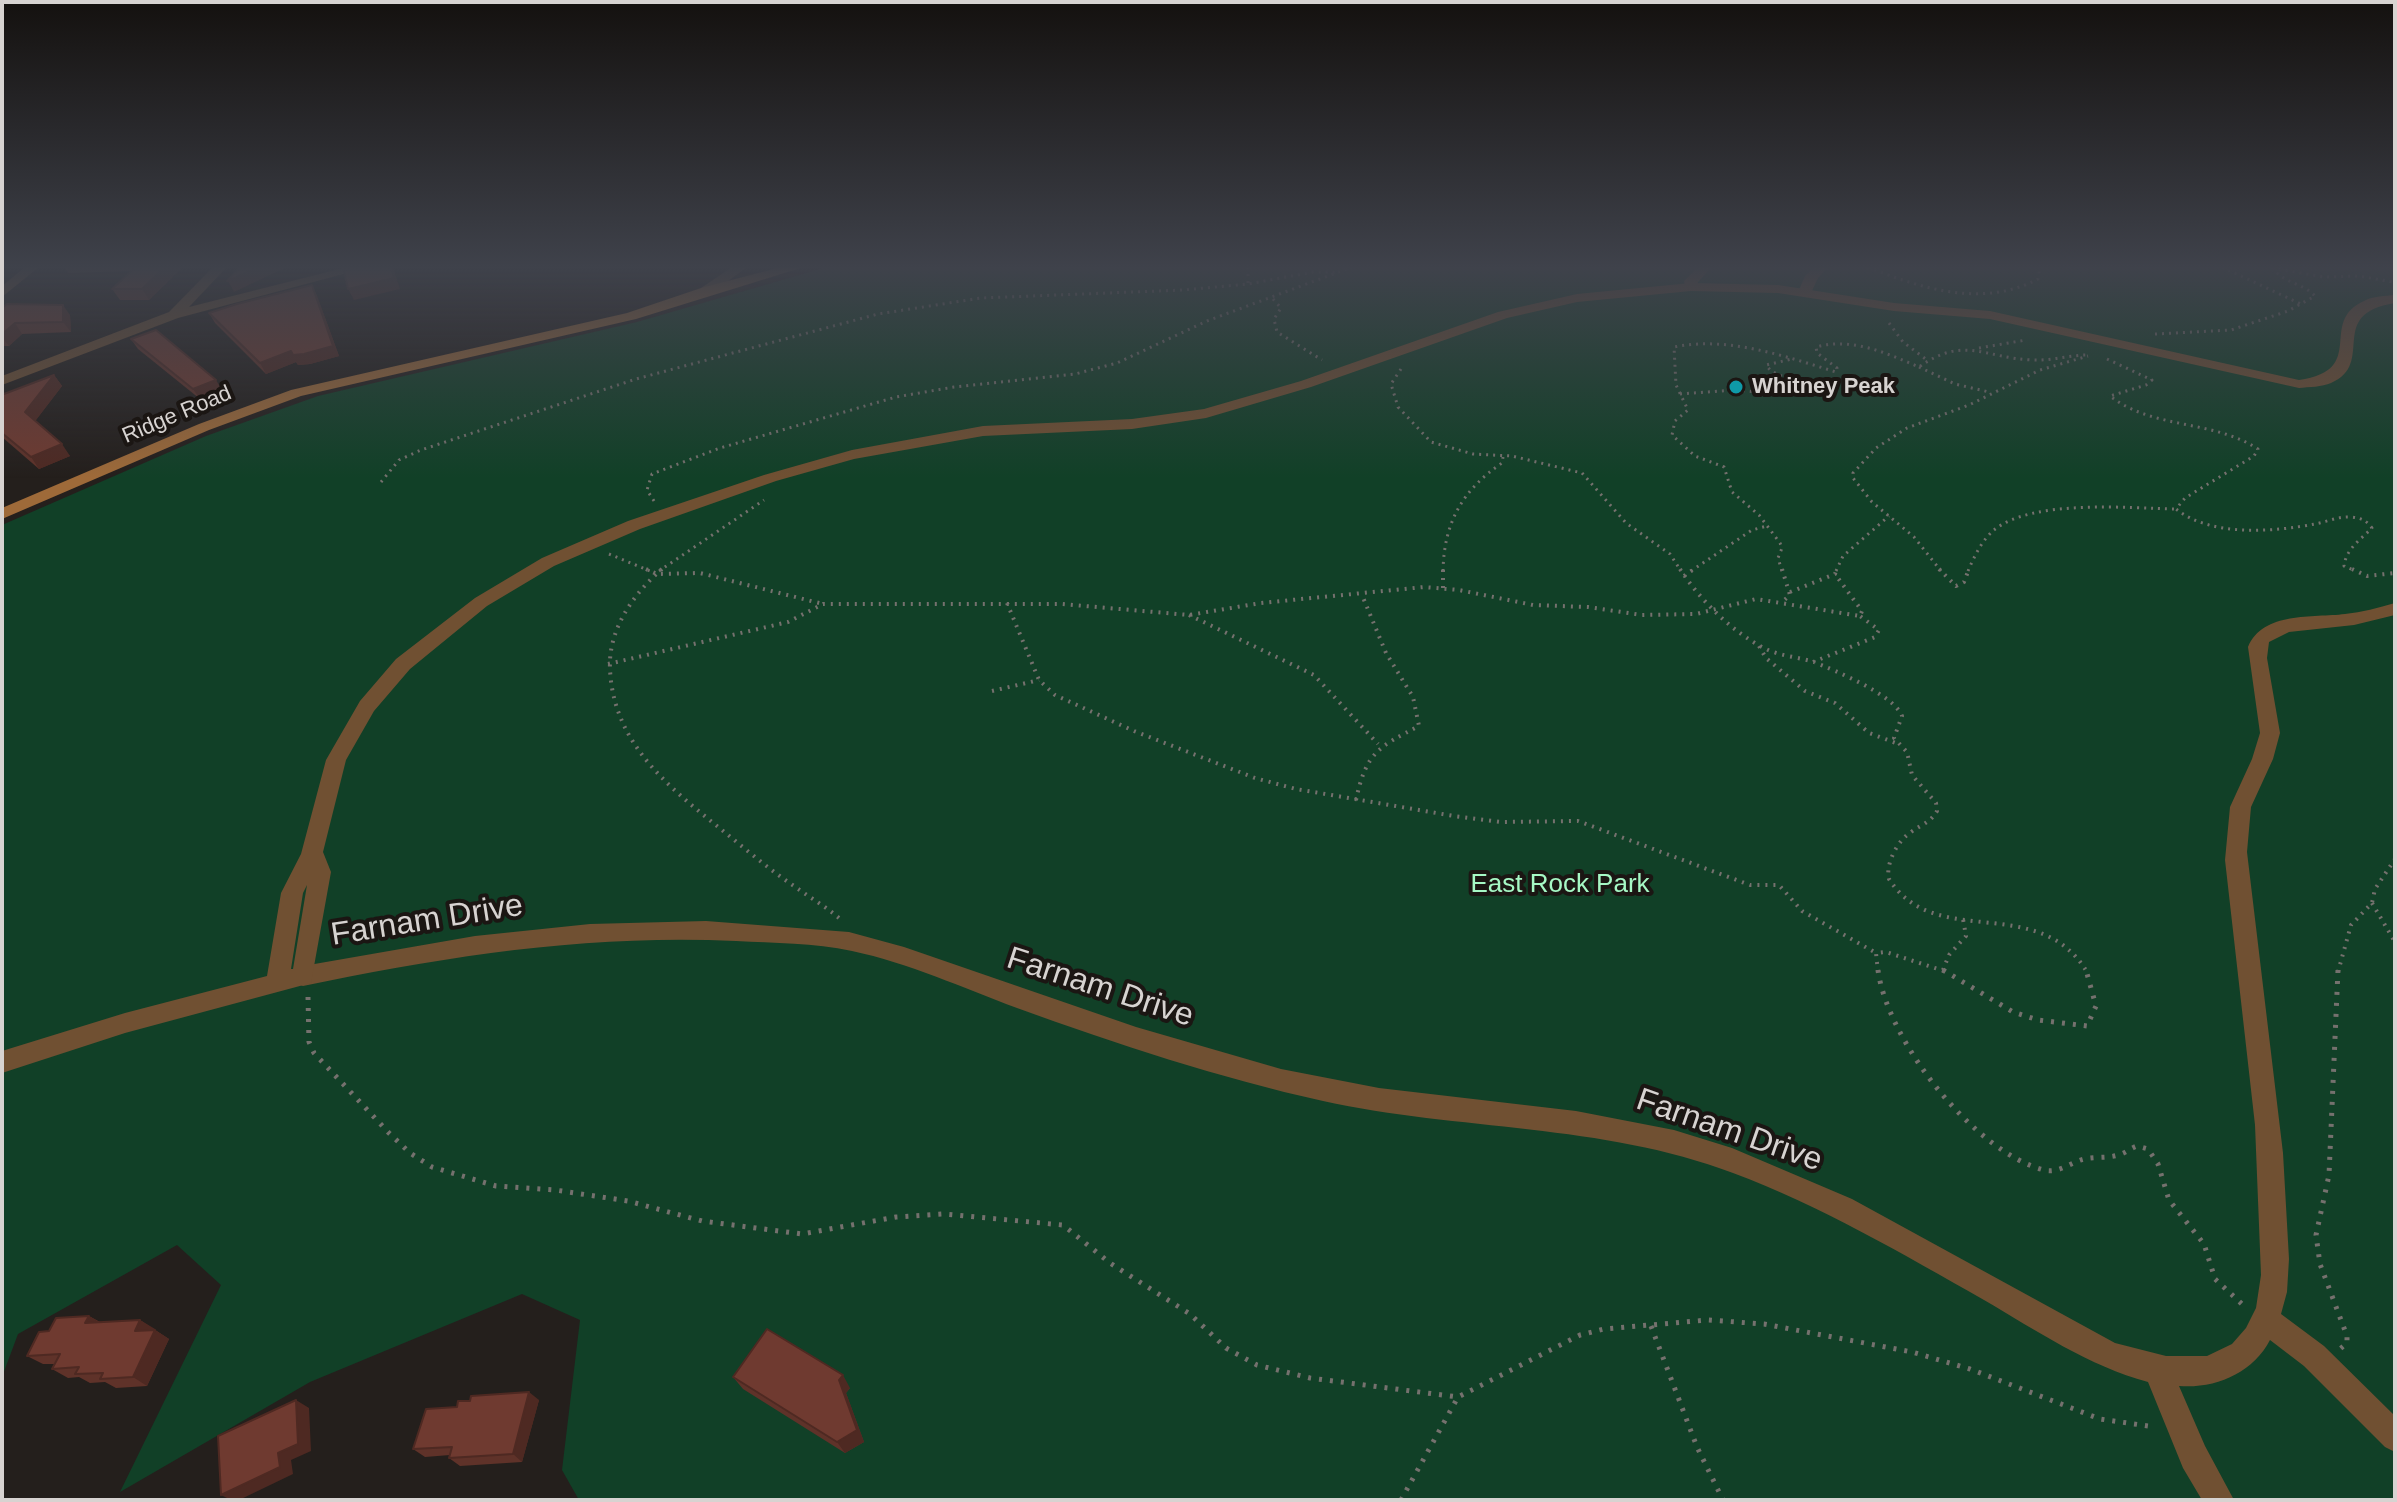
<!DOCTYPE html>
<style>
body{margin:0}
#map{position:relative;width:2397px;height:1502px;overflow:hidden;background:#241f1c;font-family:Helvetica,sans-serif}
canvas{display:block}
.frame{position:absolute;inset:0;border:4px solid #d7d3d1;pointer-events:none}
</style>
<div id="map">
<canvas width="2397" height="1502"></canvas>
<div class="frame"></div>
</div>
<script>
const context = document.querySelector('canvas').getContext('2d');
context.lineJoin = 'round';
function fillPath(path, color) { context.fillStyle = color; context.fill(path, 'evenodd'); }
function stroke(path, color, width, dash) { context.strokeStyle = color; context.lineWidth = width; context.lineCap = dash ? 'butt' : 'round'; context.setLineDash(dash || []); context.stroke(path); }
function label(font, color, halo, rows, align = 'center') {
  context.font = font + ' Helvetica,sans-serif'; context.lineWidth = 8; context.setLineDash([]); context.textBaseline = 'middle'; context.strokeStyle = halo; context.fillStyle = color; for (const [text, x, y, turn = 0] of rows) {
    context.save(); context.translate(x, y); context.rotate((+turn || 0) * Math.PI / 180); context.textAlign = isNaN(turn) ? turn : align; if (halo) context.strokeText(text, 0, 0); context.fillText(text, 0, 0); context.restore();
  }
}
fillPath(new Path2D(`
 M827 267H2395V1500H579L562 1470 580 1320 522 1294 310 1382 120 1492 221 1285 177 1245 18 1334 2 1377V525L206 436 318 396 637 322Z`), '#114027');
stroke(new Path2D(`
 M1248 267V284
 M1868 267C1922 289 1983 308 2038 279L2040 267
 M2222 267 2303 305
 M2389 267 2395 270
 M1273 299 1281 308 1274 319 1277 332 1322 360
 M1889 323 1903 342 1927 360
 M2155 334 2231 330 2288 311 2315 296C2303 283 2283 283 2273 268L2324 277 2359 276 2393 282
 M1979 348 2026 340
 M2107 359 2152 380 2146 385 2110 396C2154 430 2212 419 2258 449L2254 456 2185 498 2176 509C2211 537 2273 532 2315 524 2327 522 2338 516 2351 517 2361 518 2366 520 2372 528 2360 540 2346 549 2344 566L2356 571
 M1919 367 1955 384 1989 392
 M1401 369 1391 384 1398 407 1431 442 1473 454 1512 456 1582 473 1626 523 1670 554 1681 571
 M1680 394 1736 390 1779 394 1789 390 1794 382 1771 371 1766 365 1792 359
 M381 482 399 460 421 450 636 379 878 314 981 298 1183 290 1248 284 1313 272H1336
 M654 501 647 490 652 474 720 448 896 397 954 387 1075 374 1117 363 1207 321 1352 267
 M609 554 650 571
 M659 571 764 500
 M1443 571C1444 523 1462 490 1502 463L1503 457
 M1691 571 1752 530 1767 526
 M1782 571 1778 558 1782 548 1780 543 1759 515 1732 492 1724 467 1695 456 1672 435 1675 421 1688 410 1676 385 1674 347C1728 336 1784 356 1836 372L1837 368 1817 353 1816 347C1852 337 1886 353 1919 367 1964 335 1984 358 2032 360 2051 361 2069 355 2088 355
 M1836 571 1843 556 1889 516
 M1941 571 1914 537 1872 502 1853 478V473L1876 448 1907 428 1969 405 2040 370 2088 356
 M1968 571C1974 557 1982 540 1994 530 2032 499 2129 508 2176 509`), '#75716e', 3, [2, 5]);
stroke(new Path2D(`
 M646 569 657 574 700 573 823 604
 M662 569C633 594 608 630 610 669 613 741 665 784 717 826 742 846 767 868 794 886 809 897 825 906 839 918
 M1680 569C1700 600 1733 633 1766 649 1780 656 1798 657 1814 662 1836 671 1894 695 1902 716L1894 738 1907 752 1912 775 1936 803 1937 811C1930 823 1922 824 1911 832 1898 840 1885 864 1889 879 1935 952 2038 891 2087 972
 M1782 569 1790 595 1782 602
 M1939 569 1956 586 1964 582 1969 569
 M2352 569 2367 576 2395 573
 M1684 576 1694 569
 M1443 588V569
 M1790 592 1835 574 1837 569
 M1007 603 1039 680 1055 695 1134 731 1255 778 1296 789 1454 816 1501 822 1578 821 1750 885H1779L1802 911 1876 953
 M1189 615 1314 675 1378 744
 M1759 646 1766 658 1805 691 1835 703 1869 733 1896 743
 M1813 662 1875 637 1879 630 1860 616
 M608 664 788 622 823 604H1062L1189 615 1261 603 1424 587 1459 590 1533 605 1588 607 1642 615 1696 614 1756 599 1860 616 1862 611 1835 574
 M992 691 1039 680
 M1356 800C1366 753 1378 747 1419 726L1413 697 1386 653 1362 595
 M2372 903 2395 942
 M1943 970 1949 955 1966 936 1963 919
 M1878 972 1876 953 1886 952 1947 972
 M2338 972 2351 925 2372 903 2375 889 2395 859`), '#75716e', 4, [2, 6]);
stroke(new Path2D(`
 M1878 970C1887 1040 1974 1152 2044 1170 2058 1174 2071 1162 2084 1159 2096 1156 2109 1159 2121 1154 2127 1152 2131 1148 2137 1146L2148 1149 2158 1164 2169 1200 2204 1244 2215 1279 2244 1306
 M1943 970 2013 1012 2038 1020 2087 1026 2096 1006 2086 970
 M2338 970 2329 1175 2316 1235 2320 1264 2347 1336V1343L2340 1349
 M308 997 309 1042 314 1053 389 1133 410 1153 432 1167 496 1186 555 1190 628 1201 702 1221 802 1234 896 1217 943 1214 1063 1225 1110 1263 1190 1314 1226 1348 1257 1365 1310 1378 1458 1397 1580 1335 1604 1329 1708 1320 1764 1324 1912 1352 1970 1369 2100 1419 2155 1427
 M1651 1326 1697 1447 1723 1500
 M1401 1500 1458 1397`), '#75716e', 5, [3, 8]);
fillPath(new Path2D(`
 M1698 267H1712L1698 282 1696 290H1686L1684 281Z
 M1814 267H1828L1818 278 1810 295H1800L1798 292 1805 276Z
 M2395 603V615L2354 625 2289 632 2269 642 2267 658 2280 733 2273 759 2251 807 2247 852 2283 1153 2289 1259 2287 1292 2281 1314 2324 1346 2395 1416V1452L2385 1447 2304 1366 2270 1340C2253 1373 2215 1389 2179 1386L2205 1446 2234 1500H2202L2183 1468 2148 1382C2089 1366 2037 1331 1984 1300 1903 1254 1821 1206 1733 1173 1601 1123 1460 1131 1323 1101 1219 1078 1117 1044 1017 1008 963 988 909 963 852 951 814 943 774 943 736 941 590 934 446 956 303 986L295 983 291 976 295 969 303 966 475 936 590 924 706 921 849 932 904 947 1136 1027 1281 1069 1379 1088 1576 1111 1674 1130 1732 1148 1852 1199 2115 1343 2166 1356H2207L2232 1344 2246 1328 2256 1308 2261 1275 2255 1125 2225 860 2230 807 2252 759 2260 733 2248 647C2263 611 2313 618 2345 614 2362 612 2378 608 2395 603Z`), '#705032');
fillPath(new Path2D(`
 M25 267H39L2 297V286Z
 M213 267H227L189 307 347 267H370L178 318 2 385V376L169 312Z
 M732 267H747L711 294H701V288Z
 M1691 283 1778 285 1894 303 1990 311 2299 380C2369 370 2317 322 2364 301 2373 296 2385 296 2395 295V303C2325 314 2377 363 2331 383 2322 387 2309 387 2299 388L1990 319 1894 311 1778 293 1691 291 1577 302 1507 318 1311 387 1206 418 1132 429 983 436 854 459 776 481 640 529 554 566 487 606 410 669 374 711 346 760 323 852 331 872 311 983 125 1033 2 1073V1051L125 1013 267 976 281 893 301 854 326 760 360 701 396 659 475 598 542 558 628 521 764 475 852 450 983 426 1132 419 1204 409 1301 381 1498 312 1577 294ZM307 885 293 969H291L303 893Z`), '#705032');
fillPath(new Path2D(`
 M781 267H804L636 319 301 396 209 430 2 519V508L199 424 291 390 627 313 701 288Z`), '#9e6a39');
fillPath(new Path2D(`
 M64 267H183L149 300H120L112 289 132 271 68 273Z
 M312 285 317 296 339 356 310 364 298 365 296 362 266 374 215 323 209 313Z
 M2 308 70 315 71 332 22 334 9 346H2Z
 M131 339 222 390 200 399 138 349Z
 M54 375 62 386 35 421 70 456 39 469 2 437V392L4 394Z
 M89 1316 100 1322 140 1320 169 1339 147 1386 116 1388 105 1382 90 1383 79 1377 68 1378 52 1369 55 1364H43L27 1356 49 1331Z
 M733 1377 850 1388 846 1393 864 1442 845 1453 743 1389Z
 M539 1400 522 1462 460 1466 449 1458 450 1455 425 1457 413 1449Z`), '#5f3229');
fillPath(new Path2D(`
 M165 267H183L149 300 142 289Z
 M259 267H287L234 292 228 281Z
 M391 267H393L400 289 354 300 348 289Z
 M312 285 317 296 339 356 310 364 298 365 296 362 266 374 260 363 291 351Z
 M63 305 70 315 71 332 63 322Z
 M15 323 22 334 9 346 2 337V334Z
 M54 375 62 386 33 424 25 412Z
 M216 380 222 390 200 399 193 389Z
 M62 444 70 456 39 469 31 457Z
 M89 1316 104 1325 85 1323Z
 M140 1320 155 1329 150 1340 135 1331Z
 M155 1330 169 1339 147 1386 133 1377Z
 M843 1375 850 1388 846 1393 864 1442 845 1453 837 1442 839 1380Z
 M529 1392 539 1400 522 1462 513 1454Z
 M296 1400 309 1408 311 1451 291 1460 293 1474 239 1500H231L221 1495 278 1453Z`), '#4e2922');
const building = new Path2D(`
 M136 267H165L142 289H112Z
 M240 267H259L228 281H227Z
 M343 267H391L394 278 348 289Z
 M312 285 333 346 304 354 293 355 291 351 260 363 209 313 237 304Z
 M7 304 63 305V322L15 323 2 334V308Z
 M156 330 216 380 193 389 131 339Z
 M54 375 25 412 62 444 31 457 2 433V392L4 394Z
 M89 1316 85 1323 140 1320 135 1331 155 1330 133 1377 100 1379 103 1373 75 1374 79 1367 52 1369 60 1354 27 1356 39 1332 49 1331 56 1318Z
 M767 1329 843 1375 839 1380 857 1430 837 1442 733 1377Z
 M529 1392 513 1454 449 1458 452 1447 413 1449 426 1409 457 1407 458 1401H470L471 1396Z
 M296 1400 298 1444 278 1453 280 1467 221 1495 218 1436Z`);
fillPath(building, '#6f3a30');
stroke(building, '#4e2922', 2);
const sky = context.createLinearGradient(0, 0, 0, 478);
sky.addColorStop(0, '#14110f');
sky.addColorStop(0.56, '#3f424b');
sky.addColorStop(1, '#3f424b00');
context.fillStyle = sky;
context.fillRect(0, 0, 2397, 478);
for (const [x, y, r, color] of [
 [1736,387,8,"#0f9aa8"]
]) { const dot = new Path2D(); dot.arc(x, y, r, 0, 2 * Math.PI); context.fillStyle = color; context.fill(dot); stroke(dot, '#1b1613', 3); }
label('bold 22px', '#d7d3d1', '#1b1613', [
 ["Whitney Peak",1752,387]
], 'left');
label('22px', '#d7d3d1', '#1b1613', [
 ["Ridge Road",177,415,-23]
]);
label('26px', '#a6f8c5', '#1b1613', [
 ["East Rock Park",1560,885]
]);
label('32px', '#d7d3d1', '#1b1613', [
 ["Farnam Drive",427,921,-9],
 ["Farnam Drive",1100,988,18],
 ["Farnam Drive",1729,1131,19]
]);
</script>
